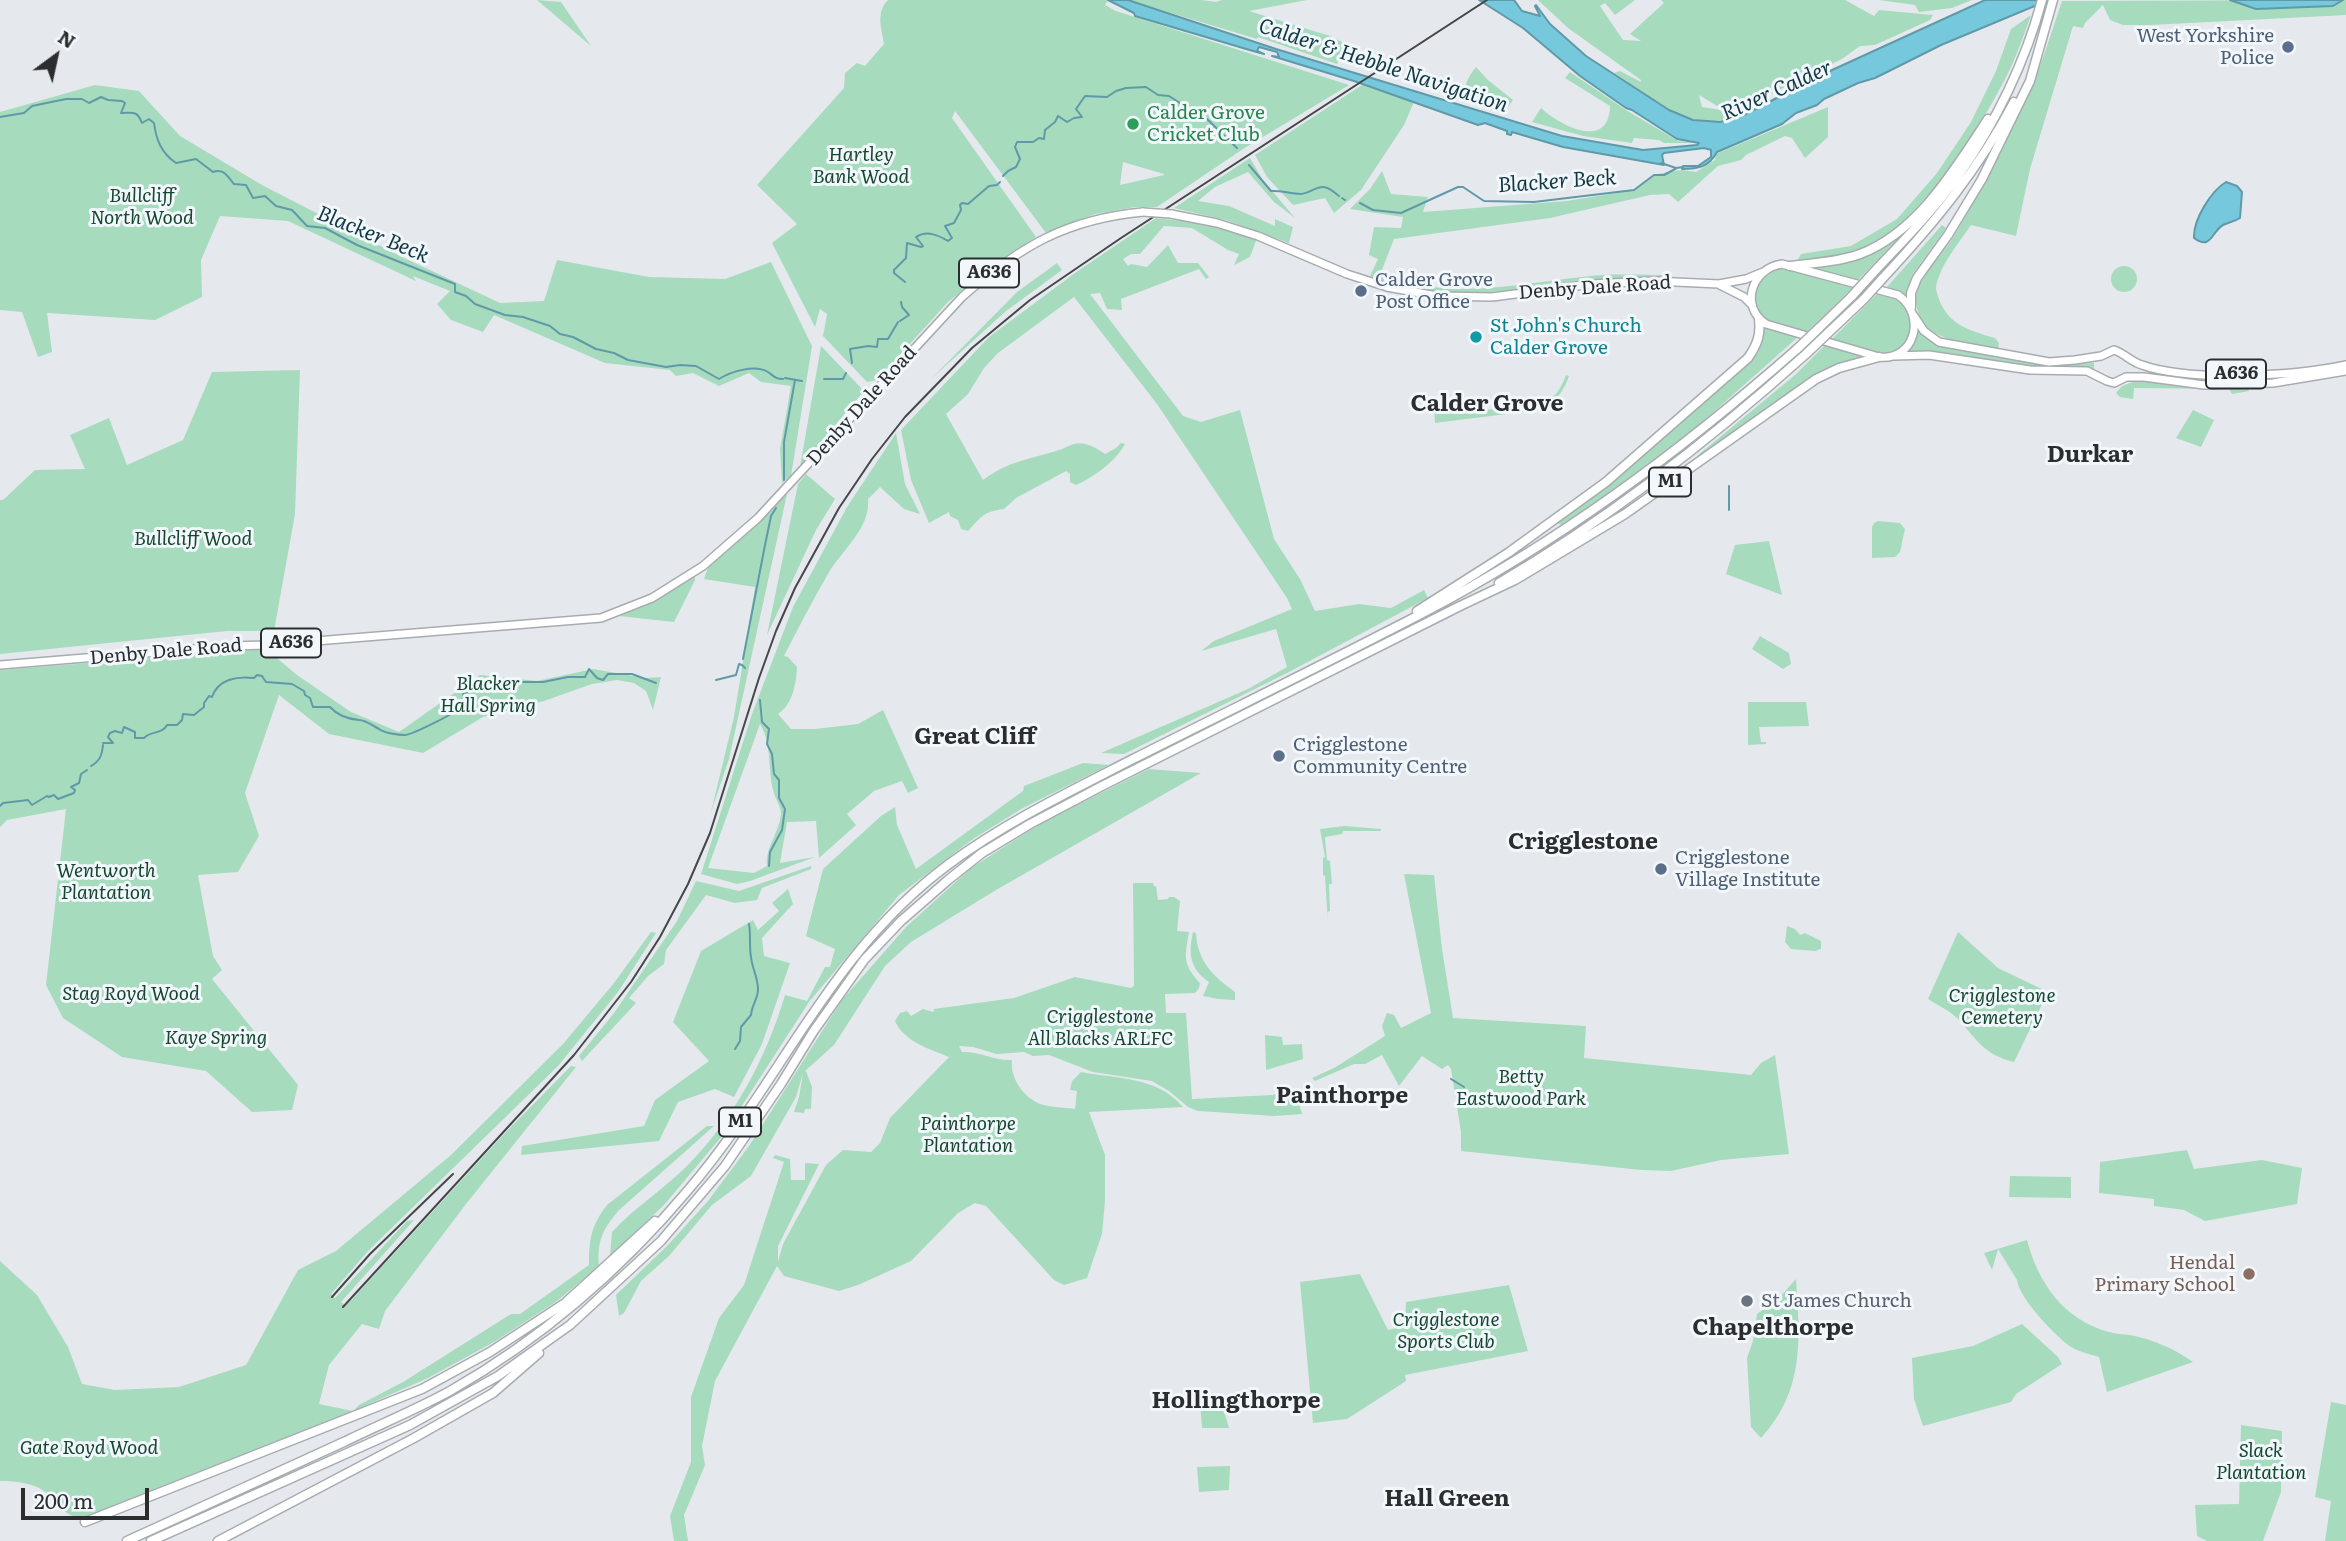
<!DOCTYPE html>
<style>
body{margin:0}
#map{position:relative;width:2346px;height:1541px;overflow:hidden;background:#e5e9ee;font-family:Literata,serif}
canvas{display:block}
.north{position:absolute;left:21px;top:21px;width:70px;height:70px;-webkit-text-stroke:5px #f2f7fc;paint-order:stroke;rotate:33deg;font-size:19px;font-weight:700;line-height:28px;text-align:center;color:#2b2d2f}
.north::after{content:'';display:block;margin:auto;width:24px;height:32px;background:#2b2d2f;clip-path:polygon(50% 0,100% 100%,50% 72%,0 100%)}
.scale{position:absolute;left:21px;top:1488px;width:128px;height:32px;box-sizing:border-box;border:4px solid #2b2d2f;border-top:0;padding-left:9px;font-size:21px;line-height:24px;white-space:nowrap;color:#2b2d2f;-webkit-text-stroke:5px #f2f7fc;paint-order:stroke}
</style>
<div id="map">
<canvas width="2346" height="1541"></canvas>
<div class="north">N</div>
<div class="scale">200 m</div>
</div>
<script>
const context = document.querySelector('canvas').getContext('2d');
context.lineJoin = 'round';
function fillPath(path, color) { context.fillStyle = color; context.fill(path, 'evenodd'); }
function stroke(path, color, width, dash) { context.strokeStyle = color; context.lineWidth = width; context.lineCap = dash ? 'butt' : 'round'; context.setLineDash(dash || []); context.stroke(path); }
function label(font, color, halo, rows, align = 'center') {
  context.font = font + ' Literata,serif'; context.lineWidth = 6; context.setLineDash([]); context.textBaseline = 'middle'; context.strokeStyle = halo; context.fillStyle = color; for (const [text, x, y, turn = 0] of rows) {
    context.save(); context.translate(x, y); context.rotate((+turn || 0) * Math.PI / 180); context.textAlign = isNaN(turn) ? turn : align; if (halo) context.strokeText(text, 0, 0); context.fillText(text, 0, 0); context.restore();
  }
}
fillPath(new Path2D(`
 M537 0 561 2 591 46Z
 M888 0H1108L1105 5 1116 11 1349 85 1243 149 1157 207H1135L1095 214 1046 233 955 111 952 118 1036 237 995 263 948 302 877 380 867 382 823 336 827 314 820 309 815 327 772 243 797 224 757 185 844 88 845 73 857 63 865 66 884 44C882 29 875 13 888 0ZM1123 162 1164 174V175L1120 185Z
 M1128 0H1201L1216 2 1222 0H1307L1249 11 1330 36 1346 44 1337 64 1258 37 1257 39Z
 M1538 0H1635L1615 15 1605 3 1600 6 1623 40 1641 41 1630 34 1664 3 1661 0H1845L1874 16 1879 10 1933 15 1930 20 1875 45 1860 46 1842 59 1741 109 1717 106 1699 95 1702 107 1747 114C1690 136 1659 103 1614 73L1620 71 1641 82V80L1568 28Z
 M1879 0H1972L1952 8 1919 12 1915 5Z
 M2346 0V15L2151 25H2123L2110 20 2103 5 2085 23 2083 28 2073 26 2030 169 2016 236 1971 225C1959 243 1939 266 1936 288 1936 291 1938 296 1939 299 1948 325 1971 331 1995 338L1999 343 1998 349C1968 343 1916 342 1916 299 1916 281 1940 257 1951 241 1975 202 1996 161 2016 119 2023 104 2032 88 2038 71 2047 48 2054 24 2062 1Z
 M2031 15C2025 32 2019 49 2012 65 1985 122 1923 221 1865 248 1845 257 1819 257 1797 261L1801 254 1851 246 1897 219 1937 173 1971 122 1996 71 2011 29Z
 M1476 67 1488 80 1513 100 1504 113C1475 105 1450 100 1476 67Z
 M1570 72 1626 110 1678 141 1695 143H1664L1659 140 1634 138 1632 143 1583 136 1532 122 1541 108C1560 126 1609 151 1610 106L1565 78Z
 M95 85 139 91 180 136 262 185 398 255 500 303 544 301 557 260 649 277 725 279 771 262 812 346 791 476 782 483 780 449 791 386 761 382 749 373 719 386 693 373 676 376 670 370 605 363 494 315 483 332 451 320 437 304 450 291 413 276 416 281 288 221 220 216 201 260 202 297 155 320 47 313 52 352 38 357 22 312 0 310V112Z
 M1362 85 1414 102 1404 125 1361 190 1334 213 1325 198 1293 205 1267 177 1255 155Z
 M1828 107V137L1805 158 1792 138 1785 136 1746 155 1741 160 1718 166 1678 202 1669 194 1650 195 1550 218 1394 239 1380 275C1452 300 1509 285 1582 277 1610 273 1640 275 1668 275V278L1584 280 1516 290 1462 294 1418 290 1400 282 1381 280 1370 276 1378 259 1369 255 1374 227 1401 228 1403 217 1350 209 1370 189 1382 171 1391 194 1428 197 1423 212 1567 201 1634 190 1657 174 1682 170 1696 172 1715 160 1716 154Z
 M1250 158 1263 180 1295 218 1274 202 1248 172 1215 187 1198 201 1229 206 1275 226V219L1293 227 1289 243 1226 220 1174 208Z
 M1156 218 1216 225 1257 238 1250 257 1234 265 1239 254 1228 250 1192 228 1164 226 1140 254H1131L1123 259 1128 266 1131 264 1147 267 1168 245 1178 263H1198L1209 277 1206 279 1199 269 1121 299 1122 310 1107 309 1100 293 1090 294 1183 416 1201 422 1240 410 1274 539 1300 579 1315 611 1359 604 1391 608 1424 590 1428 598 1287 673 1124 754 1101 753 1248 689 1287 667 1276 629 1201 651 1214 641 1292 609 1287 598 1157 404 1074 297 998 353 984 368 968 394 946 414 983 480C1010 460 1029 460 1059 450 1064 449 1069 445 1074 444 1085 441 1096 448 1105 454L1116 448 1121 443 1125 444C1116 461 1094 477 1076 485L1070 482V474L1066 471 1016 498 1004 509C983 512 983 515 968 531L961 529 958 520 950 516 949 512 929 523 911 480 901 430 989 337 1075 273Z
 M1942 225 1946 228 1912 275 1906 297 1887 287Z
 M1905 232 1858 280 1808 267 1885 246Z
 M1057 263 1062 270 1006 311 932 378 1017 292Z
 M2111 279a13 13 0 1 1 26 0a13 13 0 1 1-26 0Z
 M1785 268 1854 286 1805 334C1793 330 1779 328 1768 322 1751 313 1750 287 1765 275 1770 270 1778 269 1785 268Z
 M1879 292C1886 295 1894 296 1900 300 1921 316 1912 353 1885 355 1871 355 1845 344 1831 340Z
 M1918 325C1922 334 1928 340 1937 344 1950 350 1966 351 1980 353 2018 359 2055 366 2094 363V370L2030 367 1948 354 1906 352C1914 345 1918 336 1918 325Z
 M1764 327 1797 338 1700 424 1602 498 1561 525 1558 523 1676 428 1758 353Z
 M1825 345 1868 358 1824 371 1699 458 1697 456 1795 375Z
 M821 346 864 391 800 467Z
 M300 370 295 514 274 631H227L0 654V500H3L35 470 85 469 70 435 109 418 127 465 183 440 212 372Z
 M1566 375 1569 376C1564 392 1554 403 1539 410L1435 423 1434 407 1454 404 1455 411 1461 413 1470 411 1510 408 1520 405 1531 407 1530 409C1551 402 1558 396 1566 375Z
 M2138 380 2199 386H2242V388L2248 389 2249 391 2232 394 2229 389 2134 388 2133 399 2120 397 2116 393 2122 386Z
 M2193 410 2214 420 2201 447 2176 438Z
 M896 433 905 484 920 514 904 509 880 487 868 499C871 528 841 551 828 574 812 601 798 629 784 656L788 657 797 667C796 684 793 704 778 714L791 729H815L858 724 883 710 918 788 908 793 902 781 874 791 847 814 856 825 819 858 816 821 787 822 780 863 815 857 750 881 737 884 701 874 752 714 793 607 847 507ZM760 724C773 745 767 771 774 793 776 800 781 807 781 814 779 833 765 848 767 866L754 873 708 868Z
 M806 474 835 499 816 530 767 635 798 484Z
 M787 494 729 759 711 812 734 717 755 587 704 579 708 568Z
 M1878 521 1900 523 1905 529 1900 552 1895 557 1872 558V527L1874 523Z
 M1769 541 1782 595 1726 574 1735 545Z
 M695 574V580L674 622 619 616 645 606Z
 M1760 636 1789 653 1791 664 1783 669 1752 649Z
 M266 649 297 675 351 712 399 732 480 675 537 681 593 669 645 678 661 677 653 710 646 691 634 683 617 680 592 684 544 701 483 717 423 753 329 734 279 695 245 793 259 836 238 872 198 875 213 956 222 970 212 979 298 1085 292 1110 252 1112 206 1071 122 1057 63 1018 46 985 66 809 7 820 0 827V670Z
 M1748 702H1806L1809 726 1759 727 1761 742H1766V744L1748 745Z
 M1083 763 1109 765 1023 808 973 839 899 895 809 1002 723 1135 664 1205 610 1256 612 1232C635 1207 664 1189 688 1165 734 1118 766 1059 785 995L807 1001 825 967H830L835 949 806 936 823 869 881 816 895 807 897 825 916 869 1023 791 1024 786Z
 M1149 769 1201 773 996 890 911 942 885 966 834 1045 804 1072 806 1071 812 1087 811 1109H805L804 1113 794 1112 799 1097 803 1073 796 1097 751 1176 712 1205 669 1256 641 1281 624 1313 619 1316 616 1295 668 1245 708 1201 749 1146 842 1000 906 927 971 868 1045 821Z
 M1344 826 1381 829V831H1343L1342 834 1325 837 1327 860 1330 861 1332 884H1329L1330 911 1327 912 1328 924 1325 876 1323 875V858L1325 857 1320 829Z
 M811 866V869L762 888 757 900 735 903 706 895 666 950 664 964 648 976 629 998 636 1003 582 1061 579 1056 614 1013 677 921 696 881 739 891Z
 M1404 874 1434 875 1442 949 1453 1018 1586 1026 1584 1058 1751 1075 1761 1063 1775 1055 1789 1154 1721 1160 1671 1171 1641 1170 1461 1151V1132L1451 1069 1448 1065 1442 1069 1422 1056 1399 1086 1382 1055 1365 1064H1354L1315 1081 1312 1078 1334 1068 1385 1036 1382 1026 1387 1013 1394 1015 1401 1028 1431 1013Z
 M1133 883H1153L1154 886H1156L1158 900 1168 899 1169 897H1174L1180 901 1177 931 1189 932C1185 956 1182 964 1200 983L1199 988 1195 993 1165 994 1166 1013H1186L1192 1099 1272 1095 1295 1090 1302 1114 1274 1116 1198 1111 1188 1107 1169 1091 1152 1081 1093 1072 1049 1055 1033 1056 1024 1052 997 1054 973 1047 959 1046 962 1052C979 1051 994 1061 1012 1060 1010 1076 1021 1094 1036 1102 1046 1108 1064 1107 1075 1109L1077 1091 1070 1090 1072 1081 1081 1072C1117 1079 1157 1076 1183 1107L1089 1112 1105 1155V1201L1102 1234 1087 1278 1064 1285 1054 1280 986 1206 975 1203 958 1213 911 1261 858 1285 839 1291 784 1276 777 1266 715 1381 702 1446 705 1465 684 1515 688 1541H674L670 1516 691 1462V1397L719 1318 744 1285 784 1162 773 1158 775 1155 790 1159 791 1180H805V1163L819 1164 778 1246V1262L783 1244 826 1165 843 1150 871 1152 880 1143 890 1118 949 1057C930 1049 904 1042 895 1021L900 1013 907 1011 911 1016 923 1009 933 1012 934 1009 1014 998 1075 977 1131 988 1134 986Z
 M788 889 793 904 762 938 764 956 790 963 762 1044 734 1097 715 1089 678 1102 659 1141 521 1155 522 1146 644 1126 655 1100 709 1061 673 1022 701 951 753 920 758 930 779 911 772 903Z
 M1787 926 1795 929 1800 935 1805 933 1821 941V949L1815 951 1791 949 1785 942Z
 M651 932 656 933 618 992 558 1066 368 1251 331 1294 335 1298 407 1221 414 1220 341 1302 346 1306 505 1133 566 1071 571 1066 576 1067 466 1204 385 1311 379 1329 362 1324 329 1365 319 1404 353 1411 359 1405 403 1382 511 1314H520L589 1265C589 1239 591 1226 607 1205L707 1126H714L618 1211C602 1231 597 1241 599 1266L557 1301 494 1342 428 1378 353 1411 84 1517C61 1519 57 1497 39 1488 27 1482 13 1481 0 1481V1261L37 1295 68 1347 82 1384 115 1390 179 1387 246 1365 298 1270 336 1251 451 1155 563 1044 614 983Z
 M1193 932 1196 933C1198 962 1212 975 1235 992V1000L1218 999 1203 996 1209 982C1190 969 1188 954 1193 932Z
 M1958 932 1998 968 2048 992 2014 1062C1982 1054 1977 1039 1957 1018 1949 1010 1937 1005 1928 999Z
 M1265 1035 1282 1037 1283 1045 1302 1044 1303 1059 1266 1070Z
 M2187 1150 2194 1169 2262 1160 2302 1168 2297 1204 2205 1221 2184 1210 2154 1206V1199L2099 1193 2100 1162Z
 M2010 1176 2071 1177V1198L2009 1197Z
 M2027 1240C2038 1283 2064 1320 2109 1332 2116 1334 2123 1334 2130 1335 2154 1340 2173 1348 2193 1362L2107 1392 2099 1357C2089 1354 2076 1351 2068 1345 2053 1333 2019 1298 2017 1280L1998 1249 1992 1270 1984 1253Z
 M1360 1274 1388 1330 1405 1326 1406 1302 1509 1285 1528 1351 1405 1375 1406 1381 1347 1419 1313 1423 1300 1282Z
 M1796 1279C1800 1339 1805 1390 1761 1438L1751 1427 1747 1358 1753 1341 1757 1314 1780 1297Z
 M2022 1324 2058 1357 2062 1364 2016 1394 2011 1402 1923 1426 1914 1399 1912 1358 1973 1346Z
 M1221 1401 1229 1428H1202L1200 1402Z
 M2331 1402 2346 1405V1541H2325L2331 1501 2315 1497Z
 M2241 1425 2282 1431 2281 1492 2263 1541H2207L2197 1536 2195 1505 2239 1504Z
 M1230 1466 1229 1490 1199 1492 1197 1467Z`), '#a7dbbd');
const water = new Path2D(`
 M1108 0H1128L1276 49 1562 136 1643 150 1697 145 1699 143 1677 139 1632 110 1626 108 1580 76 1523 28 1479 0H1514L1522 11 1540 16 1535 6 1536 5 1550 24 1586 56 1669 110 1693 120 1720 122 1744 115 1819 76 1985 0H2049L1941 45 1875 78 1858 83 1824 99 1817 105 1796 113 1782 124 1717 152C1709 167 1698 169 1682 169L1683 166H1698L1711 157V150L1704 148 1664 153 1662 155 1664 165 1563 147 1512 132 1511 135 1507 134V131L1485 123 1478 125 1354 81 1272 56 1279 57 1277 52 1259 47 1257 51 1264 54 1253 51 1135 16 1134 13Z
 M2230 0H2343L2333 6 2256 9Z
 M2226 182 2237 186 2242 192 2240 218C2234 222 2229 222 2223 225 2212 231 2211 251 2194 238 2193 220 2211 191 2226 182Z`);
fillPath(water, '#76c8dc');
stroke(water, '#609aa8', 2);
stroke(new Path2D(`
 M1199 115 1207 119 1237 148
 M0 117 24 113 32 106 66 99H82L89 103 101 97 108 100 122 101 125 103 121 113C133 113 137 110 142 123L149 119 154 123C156 139 161 153 176 163L196 159 213 172C224 168 228 177 234 184L246 185 253 198 265 196 276 206 292 210 307 226 325 228 357 245 455 284V292L466 296 475 304 505 315 523 317 550 326 560 334 573 337 596 349 614 353 628 360 666 367 680 365 696 366 719 379C730 372 754 364 768 372 774 376 775 379 783 379
 M1661 163 1676 168 1683 167
 M1249 165 1271 191C1281 190 1290 194 1301 194 1309 193 1316 187 1323 187 1329 187 1334 192 1339 196
 M1003 176 1008 171 1016 167 1020 159 1015 147 1017 142H1033L1039 138 1044 139 1045 130 1055 122 1058 116 1067 122 1074 118 1082 117 1076 109 1085 96 1107 97 1116 91 1126 88 1146 87 1158 95 1169 96 1197 114
 M1342 198 1345 200
 M1360 203 1373 210 1401 213 1458 187H1463L1484 201 1534 202 1634 190 1654 175H1664L1677 168
 M905 282 894 273V270L906 258 907 243 921 247 923 246 916 237C927 230 938 235 948 241L952 238 945 226 954 223 961 210 960 205 962 203 968 204 989 186 997 185 1000 182
 M900 321 909 315 902 307 901 302
 M852 363 850 349 868 346 877 347 878 339H888L898 322
 M785 378 802 381
 M824 379H843L846 373
 M784 480V442L795 380
 M1729 486V510
 M743 659 765 545 771 516 776 508
 M716 680 736 675 739 664 742 665 745 668
 M760 700 762 722 769 729 767 744 772 754 774 774 779 780V798L785 809 782 830 770 852 769 866
 M103 743H113L108 737 110 733 115 731 122 733 124 727 135 732V738H144C150 731 163 734 167 725H177L182 720 183 714 194 715 204 707V703L209 696 212 697C218 679 237 676 254 678L257 675 262 676 266 682 292 684 304 691 305 695 310 698 313 707H330C338 716 348 719 359 720 366 720 373 726 379 729 384 733 398 735 405 735 411 735 447 717 454 712 459 709 464 700 463 694L484 682 492 681 495 683V688L503 690 520 682H543L568 677H585L589 669 597 678 603 680 608 674H632L656 683
 M91 766C100 761 102 755 103 745
 M0 806 3 803 28 800 32 805 47 796 49 797 54 795 58 799 74 793 75 790 71 787 79 783 81 774 87 770
 M735 1049 740 1041 741 1027 751 1015C752 1004 758 999 758 989 758 978 752 968 751 957 749 946 751 935 749 924
 M1451 1079 1464 1087`), '#609aa8', 2);
const primary = new Path2D(`
 M1171 214 1217 223 1258 236 1347 274 1387 287 1437 296 1492 297 1592 284 1654 281 1719 284 1746 279 1763 272
 M1782 264 1898 295C1927 315 1915 361 1879 357L1766 324C1739 306 1752 268 1782 264Z
 M1720 285 1744 297 1751 304
 M1914 316 1924 331 1939 342 2049 362 2075 360 2101 356 2114 350C2124 353 2131 362 2142 365 2190 382 2296 376 2346 365
 M1894 356 1929 355 2030 370 2087 371 2107 381 2114 383 2126 377H2144L2204 385 2273 383 2346 371
 M0 665 230 646 266 645 601 618 652 598 703 566 758 518 962 297C1019 247 1066 219 1143 212`);
const highway = new Path2D(`
 M1790 266C1813 263 1838 262 1860 254 1918 232 1955 169 1988 119
 M1872 274C1901 243 1932 212 1957 178 1994 125 2025 63 2042 0
 M1883 278C1936 221 1978 170 2014 102
 M1911 307V293L1917 278 1948 235 1982 179 2030 81 2053 0
 M1819 328 1852 296
 M1828 333 1864 299
 M1499 583C1610 518 1710 440 1806 354
 M1417 611 1508 553 1606 482 1748 358C1757 345 1761 335 1759 319
 M85 1522 422 1389 490 1352 565 1303 655 1221
 M127 1541C200 1508 273 1475 346 1441 381 1424 417 1409 450 1391 541 1339 622 1269 689 1189 782 1080 830 952 949 864 1006 822 1069 792 1131 760 1228 711 1325 664 1421 614 1559 542 1681 451 1797 349
 M151 1541 410 1425 498 1376 570 1325 661 1241 725 1166 781 1084 813 1032 864 960 901 921 948 880 982 853 1030 824 1102 786 1460 606 1515 580 1625 514 1816 379 1839 368 1879 357
 M218 1541 414 1438 493 1393 539 1353`);
stroke(primary, '#a8acb1', 10);
stroke(highway, '#a8acb1', 11);
stroke(primary, '#fff', 7);
stroke(highway, '#fff', 8);
stroke(new Path2D(`
 M332 1297 370 1254 453 1174
 M343 1307 574 1055 631 982 660 937 688 884 710 833 759 678 776 631 795 588 839 508 872 459 905 417 972 348 1030 300 1121 238 1487 0`), '#454749', 2);
const primaryBridge = new Path2D(`
 M1143 212 1171 214`);
const highwayBridge = new Path2D(`
 M1852 296 1872 274
 M1864 299 1883 278
 M1797 349 1819 328
 M1806 354 1828 333`);
stroke(primaryBridge, '#a8acb1', 10, []);
stroke(highwayBridge, '#a8acb1', 11, []);
stroke(primaryBridge, '#fff', 7);
stroke(highwayBridge, '#fff', 8);
for (const [x, y, r, color] of [
 [2288,47,7,"#5c6f8a"],
 [1133,124,7,"#2e9e5b"],
 [1361,291,7,"#5c6f8a"],
 [1476,337,7,"#0f9aa8"],
 [1279,756,7,"#5c6f8a"],
 [1661,869,7,"#5c6f8a"],
 [2249,1274,7,"#8d6e63"],
 [1747,1301,7,"#6b7280"]
]) { const dot = new Path2D(); dot.arc(x, y, r, 0, 2 * Math.PI); context.fillStyle = color; context.fill(dot); stroke(dot, '#f2f7fc', 2.5); }
for (const [x, y, w] of [
 [989,273,60],
 [2236,374,60],
 [1670,482,42],
 [291,643,60],
 [740,1122,42]
]) { const box = new Path2D(); box.roundRect(x - w / 2, y - 14.5, w, 29, 5); context.fillStyle = '#f2f7fc'; context.fill(box); stroke(box, '#2b2d2f', 2); }
label('bold 18px', '#2b2d2f', null, [
 ["A636",989,273],
 ["A636",2236,374],
 ["M1",1670,482],
 ["A636",291,643],
 ["M1",740,1122]
]);
label('19px', '#4e5e75', '#f2f7fc', [
 ["West Yorkshire",2274,36,"right"],
 ["Police",2274,58,"right"],
 ["Calder Grove",1375,280],
 ["Post Office",1375,302],
 ["Crigglestone",1293,745],
 ["Community Centre",1293,767],
 ["Crigglestone",1675,858],
 ["Village Institute",1675,880]
], 'left');
label('19px', '#27864d', '#f2f7fc', [
 ["Calder Grove",1147,113],
 ["Cricket Club",1147,135]
], 'left');
label('italic 19px', '#15482f', '#f2f7fc', [
 ["Hartley",861,155],
 ["Bank Wood",861,177],
 ["Bullcliff",142,196],
 ["North Wood",142,218],
 ["Bullcliff Wood",193,539],
 ["Blacker",488,684],
 ["Hall Spring",488,706],
 ["Wentworth",106,871],
 ["Plantation",106,893],
 ["Stag Royd Wood",131,994],
 ["Crigglestone",2002,996],
 ["Cemetery",2002,1018],
 ["Crigglestone",1100,1017],
 ["All Blacks ARLFC",1100,1039],
 ["Kaye Spring",216,1038],
 ["Betty",1521,1077],
 ["Eastwood Park",1521,1099],
 ["Painthorpe",968,1124],
 ["Plantation",968,1146],
 ["Crigglestone",1446,1320],
 ["Sports Club",1446,1342],
 ["Gate Royd Wood",89,1448],
 ["Slack",2261,1451],
 ["Plantation",2261,1473]
]);
label('19px', '#2b2d2f', '#f2f7fc', [
 ["Denby Dale Road",1595,288,-4],
 ["Denby Dale Road",862,406,-48],
 ["Denby Dale Road",166,652,-5]
]);
label('19px', '#0d838f', '#f2f7fc', [
 ["St John's Church",1490,326],
 ["Calder Grove",1490,348]
], 'left');
label('19px', '#785e54', '#f2f7fc', [
 ["Hendal",2235,1263],
 ["Primary School",2235,1285]
], 'right');
label('19px', '#5b616d', '#f2f7fc', [
 ["St James Church",1761,1301]
], 'left');
label('italic 21px', '#123942', '#f2f7fc', [
 ["Calder & Hebble Navigation",1383,66,18],
 ["River Calder",1777,91,-24],
 ["Blacker Beck",1557,182,-4],
 ["Blacker Beck",373,235,22]
]);
label('bold 23px', '#2b2d2f', '#f2f7fc', [
 ["Calder Grove",1487,404],
 ["Durkar",2090,455],
 ["Great Cliff",975,737],
 ["Crigglestone",1583,842],
 ["Painthorpe",1342,1096],
 ["Chapelthorpe",1773,1328],
 ["Hollingthorpe",1236,1401],
 ["Hall Green",1447,1499]
]);
</script>
